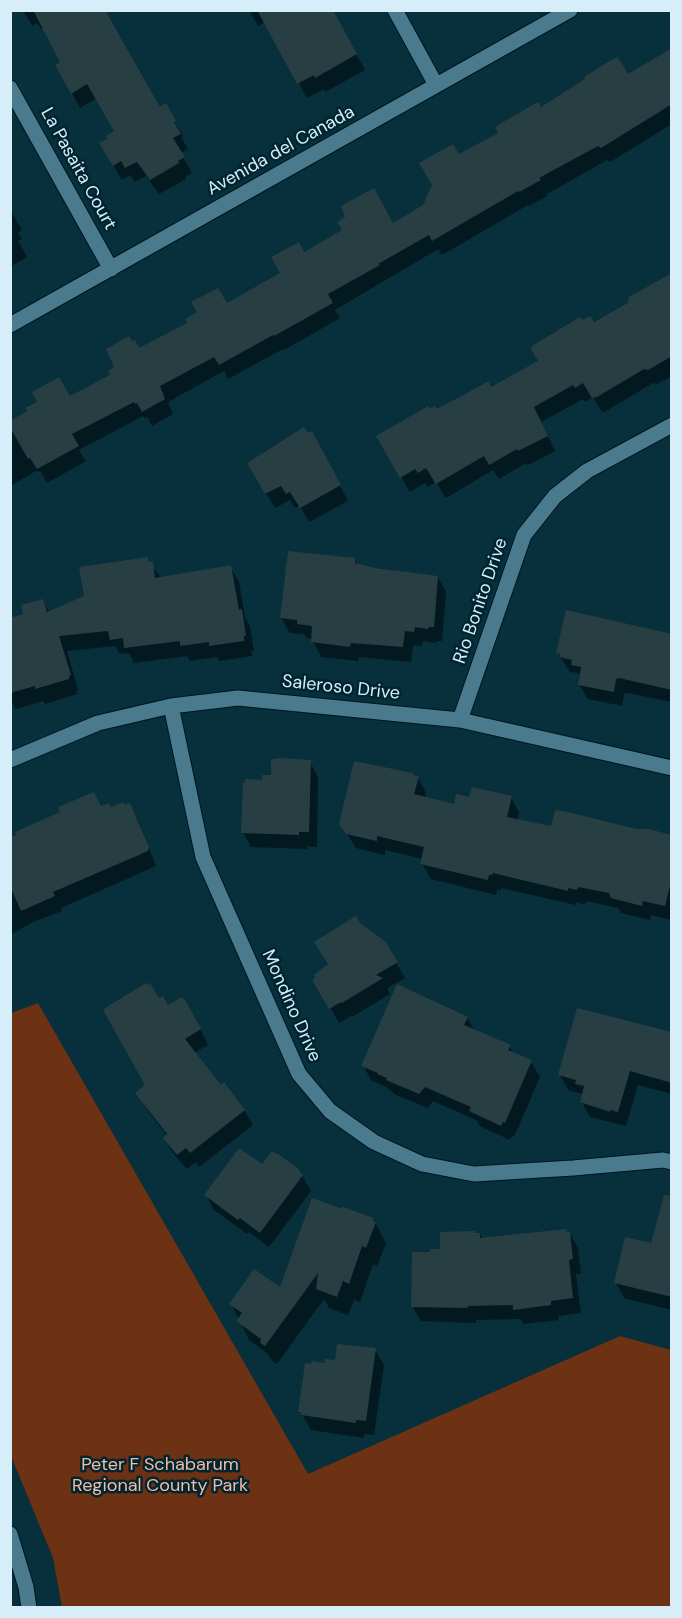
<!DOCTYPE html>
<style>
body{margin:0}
#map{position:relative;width:682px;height:1618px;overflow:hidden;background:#072f3c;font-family:"DM Sans",sans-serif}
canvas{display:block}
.frame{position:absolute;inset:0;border:12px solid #d5eef9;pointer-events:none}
</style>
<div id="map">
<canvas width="682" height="1618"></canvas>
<div class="frame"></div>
</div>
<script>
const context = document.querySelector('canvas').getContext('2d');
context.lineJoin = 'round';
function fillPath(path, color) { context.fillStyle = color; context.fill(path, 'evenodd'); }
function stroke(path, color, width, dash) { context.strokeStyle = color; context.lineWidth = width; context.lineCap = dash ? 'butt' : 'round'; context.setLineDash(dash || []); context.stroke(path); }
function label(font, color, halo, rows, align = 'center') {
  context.font = font + ' "DM Sans",sans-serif'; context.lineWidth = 5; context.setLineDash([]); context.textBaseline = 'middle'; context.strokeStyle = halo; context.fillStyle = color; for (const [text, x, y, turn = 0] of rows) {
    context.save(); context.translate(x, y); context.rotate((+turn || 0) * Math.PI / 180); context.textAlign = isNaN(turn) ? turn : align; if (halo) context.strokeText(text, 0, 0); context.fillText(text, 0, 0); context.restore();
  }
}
fillPath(new Path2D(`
 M38 1003 308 1474 620 1336 671 1350V1607H62L53 1558 11 1456V1013Z`), '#6d3113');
fillPath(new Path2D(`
 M23 10H107L105 13 159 109 165 105 183 136 181 137 188 149 181 153 192 173 185 177 186 179 159 194 146 176 135 182 130 175 122 180 101 144 110 139 116 132 97 98 80 108 57 66 63 63 43 27 41 29 37 23 32 26Z
 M249 10H332L365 70 325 92 324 89 307 98 265 22 258 26Z
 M672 50V124L610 162 607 160 547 194 548 196 529 206 528 205 442 255 438 249 335 310 340 318 284 350 283 349 228 379 224 371 168 402 173 414 152 426 147 417 145 418 143 416 79 450 86 461 47 483 41 472 36 471 10 486V422L70 398 112 375 139 350 282 274 303 254 393 225 424 206 458 156 541 109 627 76Z
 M10 210 22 230 18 233 22 239 18 241 27 257 10 267Z
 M672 281V376L657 384 653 383 606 411 602 412 593 397 585 402 583 399 541 422 555 451 528 465 526 463 499 479 493 470 446 498 436 482 427 487 425 483 410 492 378 437 429 411H436L491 388 539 362 593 324Z
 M320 448 348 501 309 522 300 506 295 508 290 500 275 508 249 464Z
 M147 559 161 578 230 567 239 582 245 617 250 626 254 651H251L252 656 219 661 217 657 190 661 187 656 134 663 129 653 120 654 115 646 67 651 78 690 76 691 77 694 45 704 43 701 16 709 10 699V620L25 615 42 600 50 613 85 597Z
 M354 559 358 565 438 577 446 592 442 641H437L436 643 423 641 422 646 413 645 411 662 359 657 358 661 321 657 312 639 307 638 304 634 290 633 281 618Z
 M672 636V702L628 693 624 694 622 706 588 699 579 684 581 678 578 673 570 672 558 653Z
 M310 762 318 777 317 847 307 846V849L251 847 243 832 264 781Z
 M414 777 418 778 426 793 425 799 455 806 470 799 511 798 519 812 517 821 552 828 636 831 672 836V920L651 915 650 920 621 913 618 908 586 901 585 905 576 902V905L501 888V890L497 889 496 895 431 879 422 864 423 859 385 850V855L356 848 340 823Z
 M129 805 138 820 156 866 61 908 62 911 33 922 10 935V839L101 808 111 809Z
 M360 925 384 942 405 978 387 988 390 994 352 1017 351 1016 339 1023 314 980 330 965Z
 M159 1000 167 1007 195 1019 208 1045 194 1053 221 1087 244 1110 253 1125 199 1167 196 1162 187 1169 173 1153 164 1138 167 1136 146 1108 137 1093 147 1086Z
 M467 1018 475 1032 509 1046 514 1054 531 1062 540 1077 514 1137 512 1136 510 1140 480 1126 476 1120 433 1101 428 1108 396 1095 386 1087 371 1080 363 1065Z
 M672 1025V1094L638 1085 626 1126 590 1117 582 1102V1094L568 1090 560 1075 669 1033Z
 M262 1166 302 1176 311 1191 269 1247 249 1232 247 1234 214 1210 206 1195Z
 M373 1219 386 1243 377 1266 373 1264 360 1302 354 1300 348 1315 329 1308 324 1299 277 1364 273 1362 268 1354 249 1340 231 1304 281 1290Z
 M672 1226V1310L624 1298 616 1283Z
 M474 1232 475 1234H480L483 1240 570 1233 578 1248 581 1274H576L581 1313 558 1316 559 1320 523 1324 521 1319 476 1320V1323L421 1321 412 1306 432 1254Z
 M375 1350 384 1365 374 1435 364 1434V1438L311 1430 300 1411 326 1365Z`), '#0007');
fillPath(new Path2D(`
 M33 10H105L160 107 166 103 176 121 174 122 181 134 173 138 185 157 178 161 179 163 150 180 137 162 125 168 121 161 113 166 99 143 108 138 106 136 114 131 87 84 71 94 55 65 60 62Z
 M257 10H333L357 54 315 78 314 75 297 84Z
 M672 48V104L601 148 598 146 539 178 541 180 519 192 518 191 432 241 429 235 378 264 380 265 328 294 333 303 274 336 273 335 219 365 214 357 160 386 165 399 142 412 137 403 135 404 134 402 72 434 79 446 37 469 30 458 28 459 10 427V421L27 411 25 408 37 402 32 392 59 377 70 396 110 375 108 371 114 367 106 349 129 336 132 341 135 340 139 348 187 323 185 319 197 312 191 302 218 288 227 303 280 273 271 257 299 242 304 252 342 230 337 222 345 217 341 206 374 188 393 223 423 205 432 185 419 163 453 144 459 154 498 133 495 127 503 122 538 102 541 107 585 79 584 77 611 60 618 57 628 74Z
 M672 273V356L648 370 644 369 597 397 592 398 583 383 575 388 573 385 534 407 548 436 518 451 517 449 489 465 484 456 436 484 426 468 418 473 415 469 400 478 376 436 428 406 429 409 435 406 437 409 489 381 491 387 538 361 531 349 532 346 580 317 582 320 590 316 594 322 628 303 629 297Z
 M304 427 308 433 312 431 341 485 300 508 290 492 286 494 281 486 265 494 247 463Z
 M288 551 355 558V563L376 568 438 576 434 627H429L428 629 415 627 414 632 405 631 403 647 351 643 350 647 311 642 312 626 297 624V620L280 618Z
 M148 557 149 562 153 561 155 578 231 565 239 610 242 609 246 636H244V641L209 646V642L180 646V641L124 648 123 638 110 640 108 631 59 636 71 675 69 676V679L35 689V686L10 693V618L23 614 21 605 43 599 47 612 84 596 79 567Z
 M566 610 672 634V690L619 678 616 679 614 692 578 685 581 667 571 665 572 660 559 657 560 654 556 653Z
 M280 758 311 760 309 832H299V835L241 833 243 783H245V779L262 780V775H271V759Z
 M354 761 413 773V775L419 776 414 794 454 804 456 794 469 797 472 787 512 796 507 817 551 826 555 810 564 811 636 829H648L672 835V877L665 906 643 901 642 906 611 898 609 893 578 887 577 890 568 888V891L493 873 492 875H489L488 880 420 864 424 847 377 836V841L346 834 339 824Z
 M94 792 101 806 109 803 111 807 123 802 125 805 130 803 149 847 148 851 53 892 55 896 21 911 10 886V838L16 835 15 832 60 812 58 807Z
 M356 916 361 924 385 941 398 962 376 975 383 978 342 1003 341 1002 329 1009 312 980 315 978 314 975 328 964 314 942Z
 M146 983 148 985 150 983 159 998 163 996 168 1005 182 997 187 1003 201 1029 185 1039 221 1085 224 1082 245 1110 190 1153 186 1148 177 1155 163 1138 167 1134 135 1093 145 1085 103 1010 105 1008Z
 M397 984 468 1017 464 1025 511 1045 508 1050 532 1060 505 1123 503 1122 501 1126 469 1111 471 1107 425 1087 419 1094 386 1080 387 1078 377 1074 378 1073 361 1066Z
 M577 1008 672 1032V1083L630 1071 618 1112 610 1110V1112L580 1102 584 1086 575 1084 576 1080 558 1075Z
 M239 1148 262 1164 272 1151 276 1154 277 1153 300 1170 299 1171 303 1175 260 1233 240 1218 238 1220 204 1195Z
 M664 1195 672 1196V1297L614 1283 625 1237 651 1243Z
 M312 1198 340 1208 343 1207 374 1218 373 1221 376 1222 366 1248 362 1246 349 1284 343 1281 337 1297 316 1289 318 1273 265 1346 260 1343 261 1339 236 1321 242 1313 229 1304 254 1269 280 1287Z
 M566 1229 567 1232H570L573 1259 569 1260 573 1298 551 1301V1305L513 1310V1305L468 1306V1308L411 1307 412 1252H430V1249H440V1232L475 1231 474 1233H480V1238Z
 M337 1344 376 1348 366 1421 356 1420V1423L301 1415V1412H298L305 1363 311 1364 312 1361 325 1363V1359L335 1360Z`), '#273f42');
const minor = new Path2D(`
 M395 10 436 85
 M10 88 111 269
 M10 325 570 10
 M171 706 203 857 299 1074 330 1111 374 1142 422 1164 474 1174 573 1168 663 1160 672 1162
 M460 720 524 535 555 496 587 471 672 425
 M10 760 98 723 171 706 238 698 460 720 672 768
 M10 1534 26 1587 29 1608`);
stroke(minor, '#00161e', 17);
stroke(minor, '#497a8d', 15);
label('18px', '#d5eef9', '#002531', [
 ["Avenida del Canada",281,151,-29],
 ["La Pasaita Court",78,169,61],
 ["Rio Bonito Drive",481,601,-71],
 ["Saleroso Drive",341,688,6],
 ["Mondino Drive",291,1006,66]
]);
label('18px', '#f3bba2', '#002531', [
 ["Peter F Schabarum",160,1465],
 ["Regional County Park",160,1486]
]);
</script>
